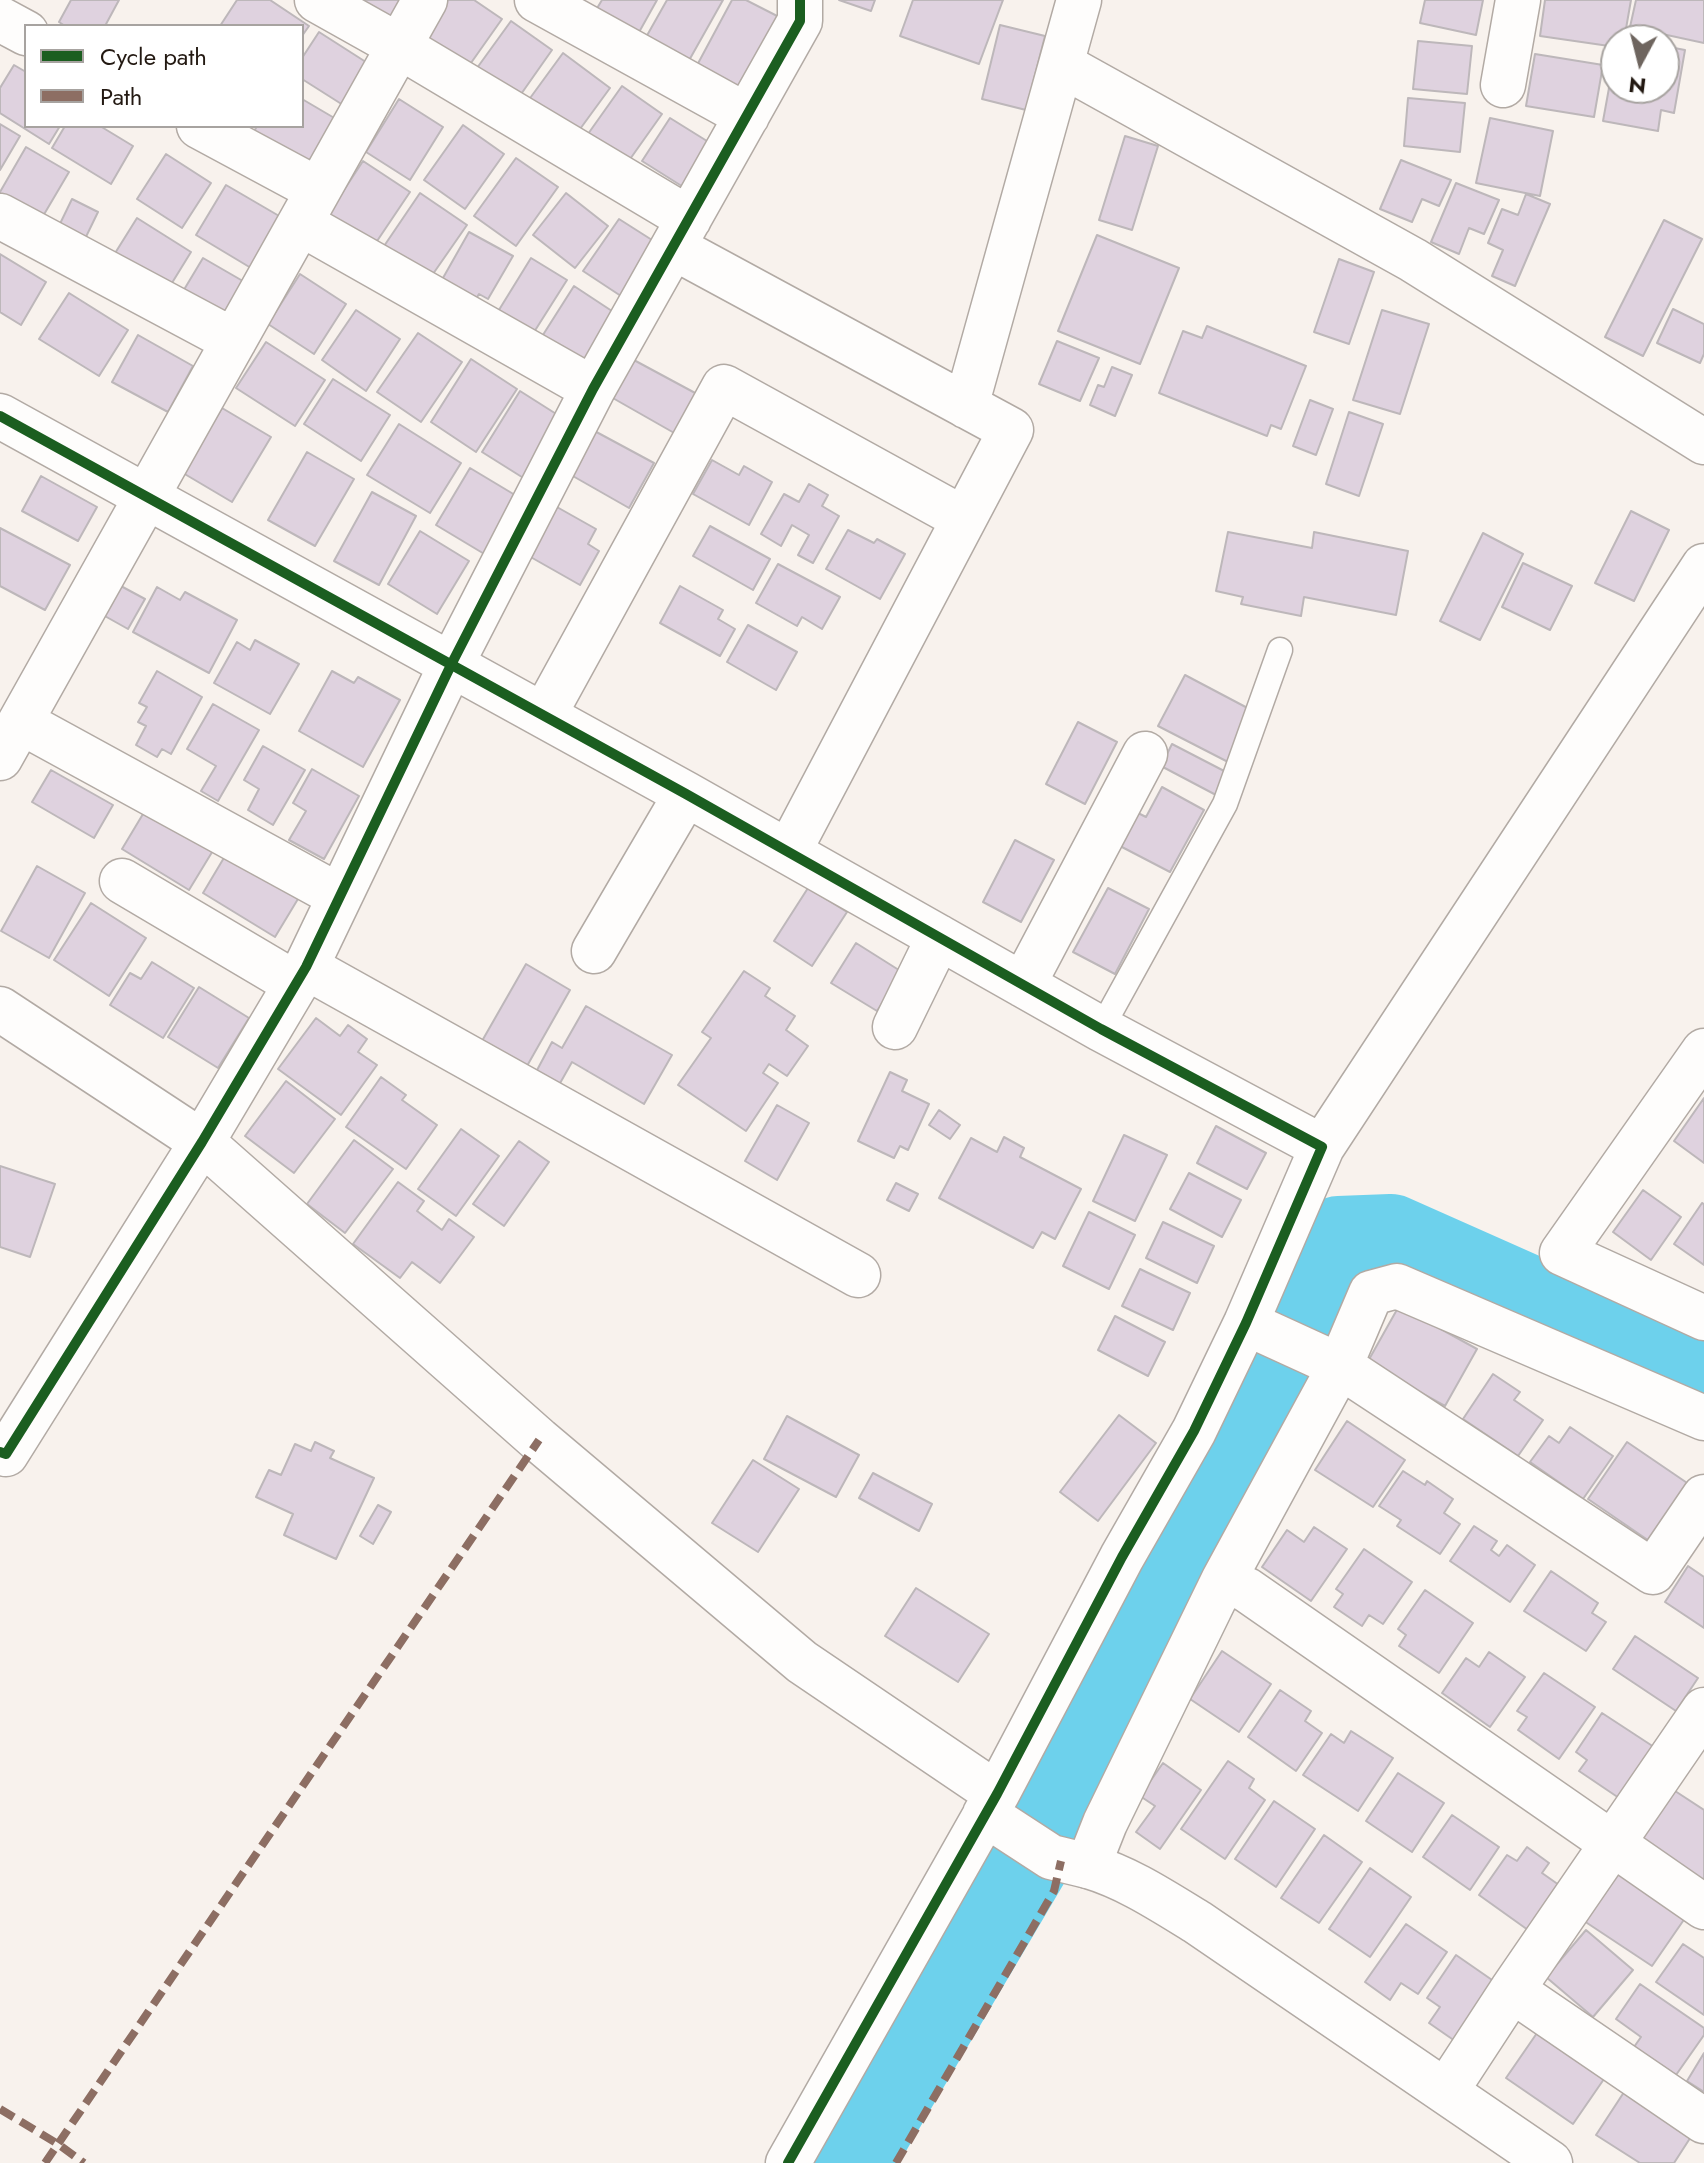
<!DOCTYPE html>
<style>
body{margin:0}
#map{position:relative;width:1704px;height:2163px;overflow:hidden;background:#f8f2ed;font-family:Jost,sans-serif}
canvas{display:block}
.legend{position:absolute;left:24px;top:24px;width:280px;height:104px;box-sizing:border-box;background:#fff;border:2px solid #a7a3a0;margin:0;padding:10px 14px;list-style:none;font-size:24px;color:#231912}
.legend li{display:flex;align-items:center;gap:16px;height:40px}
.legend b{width:40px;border:2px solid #a7a3a0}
.north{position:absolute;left:1600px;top:24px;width:80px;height:80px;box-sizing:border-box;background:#fff;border:2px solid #a7a3a0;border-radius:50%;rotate:187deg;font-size:22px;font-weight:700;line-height:32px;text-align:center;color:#231912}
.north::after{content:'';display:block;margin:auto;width:28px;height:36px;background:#6e655f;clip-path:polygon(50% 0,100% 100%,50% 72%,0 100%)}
</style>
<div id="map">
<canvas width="1704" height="2163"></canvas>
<ul class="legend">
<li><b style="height:10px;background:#1b5e20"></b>Cycle path</li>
<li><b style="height:10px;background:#8d6e63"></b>Path</li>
</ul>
<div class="north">N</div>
</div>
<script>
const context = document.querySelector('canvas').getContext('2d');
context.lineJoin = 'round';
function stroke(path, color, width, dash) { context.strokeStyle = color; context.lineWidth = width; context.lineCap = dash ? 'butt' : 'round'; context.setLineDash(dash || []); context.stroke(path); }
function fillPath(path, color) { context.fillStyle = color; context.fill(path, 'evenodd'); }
stroke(new Path2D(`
 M849 2163 1051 1821 1339 1239 1391 1237 1704 1376`), '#6dd1ec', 86);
const building = new Path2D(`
 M71 0H119L105 26H65L59 22Z
 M237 0H270L309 26 302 36V26H220Z
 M352 0H408L391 25Z
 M448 0H474L502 19 466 70 421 38Z
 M602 0H657L638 34 596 10Z
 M667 0H723L687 64 645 39Z
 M732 0H746L785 20 745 95 695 69Z
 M839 0H875L871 11Z
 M913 0H1003L979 64 900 36Z
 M1425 0H1483L1476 35 1420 23Z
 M1545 0H1631L1624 40H1616V47L1540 36Z
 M1636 0H1704V43L1630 27Z
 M511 21 552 50 519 97 477 68Z
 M1000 25 1045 36 1026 110 982 99Z
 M319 32 369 64 343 105 302 79V58Z
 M1418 41 1472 46 1467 94 1413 89Z
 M1664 46 1685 50 1674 113 1661 110 1658 131 1603 121 1613 66H1616V88H1664Z
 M563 53 610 88 572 140 525 105Z
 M1535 54 1603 65 1594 117 1526 106Z
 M14 65 26 72V126H60L49 144 0 113V88Z
 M622 86 662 114 623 169 583 141Z
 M1408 98 1465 103 1460 152 1404 146Z
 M302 99 336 119 306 170 250 139 257 126H302Z
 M399 99 443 127 410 180 366 152Z
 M670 118 715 146 688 190 642 161Z
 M1490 118 1553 131 1540 196 1476 183Z
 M0 124 20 136 0 170Z
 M463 125 504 154 465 209 424 180Z
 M65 126H100L133 146 111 184 52 148Z
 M1125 136 1158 146 1132 230 1099 220Z
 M26 147 69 172 36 228 0 208V192Z
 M166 154 211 183 182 228 137 199Z
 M516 158 558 187 516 246 474 216Z
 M1401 160 1451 180 1439 206 1422 199 1412 222 1380 209Z
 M363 161 410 192 367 256 321 225Z
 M1456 183 1499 200 1484 234 1469 228 1459 254 1431 242Z
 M226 185 286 220 256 271 196 235Z
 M420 193 467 225 426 284 380 252Z
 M566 193 608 226 575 268 533 235Z
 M1526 194 1550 204 1515 286 1492 276 1503 250 1488 243 1502 209 1518 215Z
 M72 199 98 212 82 245 56 232Z
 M137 218 191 252 167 291 112 258Z
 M619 219 663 247 627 300 583 271Z
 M1664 220 1702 239 1643 356 1605 337Z
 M469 232 513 256 488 299 479 294 473 304 439 285Z
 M1097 235 1179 268 1140 364 1058 331Z
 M0 254 46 282 21 325 0 312Z
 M203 258 248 284 224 324 179 298Z
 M531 258 567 280 529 340 494 318Z
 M1339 259 1374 272 1349 344 1314 332Z
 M300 274 346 304 314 354 268 324Z
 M574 286 621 317 587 368 541 338Z
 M69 293 128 330 99 376 39 339Z
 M1673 309 1704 324V354L1700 363 1657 343Z
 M356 310 400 339 366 391 322 360Z
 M1382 310 1429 324 1400 414 1353 400Z
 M1207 326 1306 366 1281 429 1271 425 1267 436 1159 393 1183 331 1202 338Z
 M418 333 462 362 421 422 377 392Z
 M138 335 193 366 168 412 112 382Z
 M1057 341 1099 358 1080 401 1039 384Z
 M266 342 325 380 295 426 236 388Z
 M471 359 517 389 476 452 431 422Z
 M632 359 697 394 676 434 611 397Z
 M1112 367 1132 375 1115 416 1090 405 1098 385 1104 387Z
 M333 379 390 415 361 461 304 424Z
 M520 391 572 424 533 484 482 452Z
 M1310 400 1333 409 1316 455 1293 446Z
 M222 408 271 437 232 502 183 473Z
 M1349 412 1383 424 1359 496 1326 484Z
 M399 424 461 463 430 513 367 475Z
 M589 428 654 463 629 508 564 471Z
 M307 452 354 479 315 546 268 520Z
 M712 460 739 475 744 466 772 482 749 525 693 494Z
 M470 468 520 498 486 555 436 525Z
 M41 476 97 507 78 541 22 511Z
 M809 484 828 495 822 506 839 516 813 563 798 555 809 535 792 525 781 546 761 534 784 494 799 502Z
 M372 492 416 516 379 585 334 561Z
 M548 502 596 529 588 544 599 551 580 585 520 551Z
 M1631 511 1669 530 1634 601 1595 583Z
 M710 526 770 559 753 590 693 556Z
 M0 528 70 565 45 610 0 586Z
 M848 530 874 543 877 539 905 554 880 599 826 569Z
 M420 531 469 561 437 614 388 584Z
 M1228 532 1312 548 1314 532 1408 551 1396 615 1304 597 1301 616 1241 604 1243 597 1216 591Z
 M1483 533 1523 554 1480 640 1440 621Z
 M1523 563 1572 586 1550 630 1502 607Z
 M778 564 840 597 822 629 802 617 797 626 756 603Z
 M119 585 145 599 128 629 103 615Z
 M680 586 723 610 718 619 735 629 720 656 660 623Z
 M157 587 180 600 185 592 237 620 209 673 133 632Z
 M748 625 797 652 776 690 727 662Z
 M255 640 299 664 270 714 214 683 237 642 250 650Z
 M157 671 202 697 171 754 162 749 157 757 136 745 146 726 138 722 147 707 139 703Z
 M332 671 354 683 358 677 400 700 363 767 299 731Z
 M1185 675 1257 713 1230 763 1158 726Z
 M213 704 259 730 218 801 201 791 216 766 187 749Z
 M1078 722 1117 742 1085 804 1046 784Z
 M1172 744 1228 773 1216 795 1161 766Z
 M263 746 305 770 273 825 248 810 259 789 244 780Z
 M312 769 359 796 324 859 289 840 306 811 293 803Z
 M51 770 113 805 94 838 32 802Z
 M1162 787 1204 810 1170 872 1120 846 1138 813 1146 817Z
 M149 804 217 844 189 890 122 849Z
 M1015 840 1054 860 1021 922 983 902Z
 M231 846 304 889 275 937 203 893Z
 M37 866 85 893 49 958 1 931Z
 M808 888 847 912 812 966 774 941Z
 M1108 888 1149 909 1115 974 1073 952Z
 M91 903 146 938 109 996 54 960Z
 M856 943 902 972 877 1011 831 983Z
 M152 962 194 988 163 1038 110 1005 130 973 141 979Z
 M526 964 570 990 527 1066 482 1041Z
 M744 971 770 988 765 996 795 1016 786 1030 808 1046 787 1076 769 1064 763 1073 778 1083 746 1131 678 1085 711 1038 702 1032Z
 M199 987 249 1018 218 1068 168 1037Z
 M586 1006 672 1055 644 1104 572 1062 559 1085 536 1072 552 1042 562 1048Z
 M316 1018 340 1036 348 1025 367 1039 358 1052 377 1065 341 1115 278 1069Z
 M890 1072 907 1080 902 1091 929 1104 908 1150 900 1146 894 1158 858 1141Z
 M381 1077 406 1095 402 1100 437 1125 406 1169 346 1127Z
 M286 1081 335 1119 294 1173 245 1136Z
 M1704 1098V1163L1674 1141Z
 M777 1105 809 1123 777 1180 745 1161Z
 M939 1110 960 1125 950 1139 929 1125Z
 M1216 1126 1266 1153 1247 1189 1197 1163Z
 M461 1129 499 1156 456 1216 418 1189Z
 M1124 1135 1167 1155 1135 1221 1093 1201Z
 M1004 1137 1024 1148 1020 1157 1081 1189 1055 1239 1042 1232 1033 1248 939 1198 971 1138 997 1152Z
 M354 1140 393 1169 345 1233 307 1204Z
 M519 1141 549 1162 504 1226 473 1204Z
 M0 1166 55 1184 30 1257 0 1247Z
 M1189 1173 1241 1200 1222 1237 1170 1209Z
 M398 1182 424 1201 417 1211 442 1230 449 1219 474 1237 440 1283 412 1262 400 1278 353 1244Z
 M896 1183 918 1194 909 1211 887 1200Z
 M1643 1190 1681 1217 1651 1260 1613 1232Z
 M1702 1203 1704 1204V1265L1674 1244Z
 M1089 1212 1135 1235 1109 1289 1063 1266Z
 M1163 1222 1214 1246 1197 1283 1146 1258Z
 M1140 1269 1190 1293 1173 1330 1122 1306Z
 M1399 1306 1477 1349 1445 1406 1367 1363Z
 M1115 1316 1165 1342 1148 1376 1098 1350Z
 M1493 1374 1520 1392 1514 1400 1543 1420 1518 1456 1463 1419Z
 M1119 1415 1156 1443 1098 1521 1060 1492Z
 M787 1416 859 1455 836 1497 764 1459Z
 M1347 1421 1405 1460 1373 1507 1315 1470Z
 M1570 1427 1613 1456 1583 1499 1530 1462 1549 1436 1559 1443Z
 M315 1442 334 1451 330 1458 374 1478 336 1559 284 1535 293 1514 256 1497 269 1470 281 1475 295 1444 311 1451Z
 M1627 1442 1696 1489 1658 1547 1588 1499Z
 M753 1460 799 1489 758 1552 712 1523Z
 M1403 1471 1425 1485 1427 1481 1453 1499 1444 1513 1460 1524 1440 1554 1397 1526 1401 1520 1379 1506Z
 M873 1473 932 1504 919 1531 859 1498Z
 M378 1505 391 1512 373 1544 360 1536Z
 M1474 1526 1497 1541 1491 1550 1499 1556 1507 1545 1535 1565 1510 1602 1450 1561Z
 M1314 1527 1347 1549 1311 1601 1262 1567 1287 1530 1304 1542Z
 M1364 1549 1412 1582 1383 1624 1369 1615 1362 1626 1334 1607 1343 1594 1336 1589Z
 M1688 1566 1704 1577V1628L1665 1602Z
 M1551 1571 1598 1603 1592 1613 1606 1622 1586 1651 1524 1611Z
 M916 1588 989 1634 958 1682 885 1636Z
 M1425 1590 1473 1623 1439 1673 1399 1646 1406 1635 1398 1629Z
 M1635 1636 1698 1678 1676 1711 1613 1669Z
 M1222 1651 1271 1684 1239 1732 1190 1699Z
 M1489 1652 1525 1677 1490 1727 1442 1693 1466 1658 1479 1667Z
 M1544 1673 1595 1707 1559 1759 1518 1730 1527 1717 1517 1711Z
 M1280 1690 1311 1711 1305 1721 1322 1733 1296 1771 1248 1737Z
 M1602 1713 1654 1747 1619 1798 1579 1771 1587 1760 1576 1752Z
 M1351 1731 1393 1758 1358 1811 1303 1775 1331 1734 1344 1743Z
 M1228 1761 1254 1779 1249 1788 1265 1800 1225 1859 1181 1829Z
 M1163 1763 1201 1790 1160 1849 1136 1832 1155 1806 1140 1796Z
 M1398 1773 1444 1803 1412 1852 1366 1821Z
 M1672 1789 1704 1810V1887L1637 1843Z
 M1274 1801 1315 1829 1276 1887 1235 1859Z
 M1452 1815 1499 1847 1470 1890 1423 1857Z
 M1324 1835 1362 1862 1319 1923 1281 1898Z
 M1527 1847 1549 1863 1542 1873 1559 1885 1528 1930 1479 1895 1507 1855 1517 1861Z
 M1615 1856 1692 1908 1652 1966 1575 1915Z
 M1370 1868 1411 1897 1370 1957 1329 1929Z
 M1406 1924 1447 1952 1418 1994 1401 1983 1390 2000 1365 1982Z
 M1586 1930 1633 1970 1593 2017 1546 1977Z
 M1683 1944 1704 1958V2015L1656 1982Z
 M1456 1955 1495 1982 1455 2041 1429 2023 1440 2007 1427 1998Z
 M1640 1984 1704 2028V2035L1676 2075 1634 2047 1641 2037 1616 2019Z
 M1537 2033 1604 2079 1573 2124 1506 2078Z
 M1704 2053V2092L1687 2081Z
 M1628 2086 1696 2129 1674 2163H1640L1596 2135Z`);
fillPath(building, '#dfd2df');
stroke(building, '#bdb7ba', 2);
const service = new Path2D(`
 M1101 1029 1225 804 1280 650`);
const minor = new Path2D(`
 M317 0 399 46 689 219
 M537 0 747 116
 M0 19 26 33
 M1062 65 1413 260 1704 442
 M1503 85 1518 0
 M199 126 318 190
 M0 216 234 341
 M300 223 593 389
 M673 247 1011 430 789 851
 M966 406 1079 0
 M0 416 686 794 1101 1029 1322 1147 1246 1323 1194 1431 1122 1557 997 1794 788 2163
 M544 715 724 387 964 519
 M21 722 339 896
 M0 758 425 0
 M122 881 296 984
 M594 951 686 794
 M306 967 858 1275
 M1023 985 1145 754
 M0 1009 202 1142 539 1440 802 1662 997 1794
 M895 1027 939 937
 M1704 1051 1562 1253 1704 1318
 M1322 1147 1704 566
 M1246 1323 1340 1366 1653 1572 1704 1497
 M0 1452 6 1454 202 1142 306 967 452 663 593 389 800 21V0
 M1224 1579 1247 1590 1704 1907
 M985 1814 1051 1857 1088 1866 1105 1823 1224 1579 1340 1366 1371 1293 1397 1286 1704 1418
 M1512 1990 1704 2121
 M1446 2091 1512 1990 1704 1710`);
const tertiary = new Path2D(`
 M1088 1866C1128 1878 1161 1900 1197 1922L1550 2163`);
stroke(service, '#b2aaa4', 27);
stroke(minor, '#b2aaa4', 47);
stroke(tertiary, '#b2aaa4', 47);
stroke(service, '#fefdfc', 24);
stroke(minor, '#fefdfc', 44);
stroke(tertiary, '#fefdfc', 44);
stroke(new Path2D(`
 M0 2109 58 2144 84 2163
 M45 2163 539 1440
 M896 2163 1054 1891 1061 1861`), '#8d6e63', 8, [16, 8]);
stroke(new Path2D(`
 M0 416 686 794 1101 1029 1322 1147 1246 1323 1194 1431 1122 1557 997 1794 788 2163
 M0 1452 6 1454 202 1142 306 967 452 663 593 389 800 21V0`), '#1b5e20', 10);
</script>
